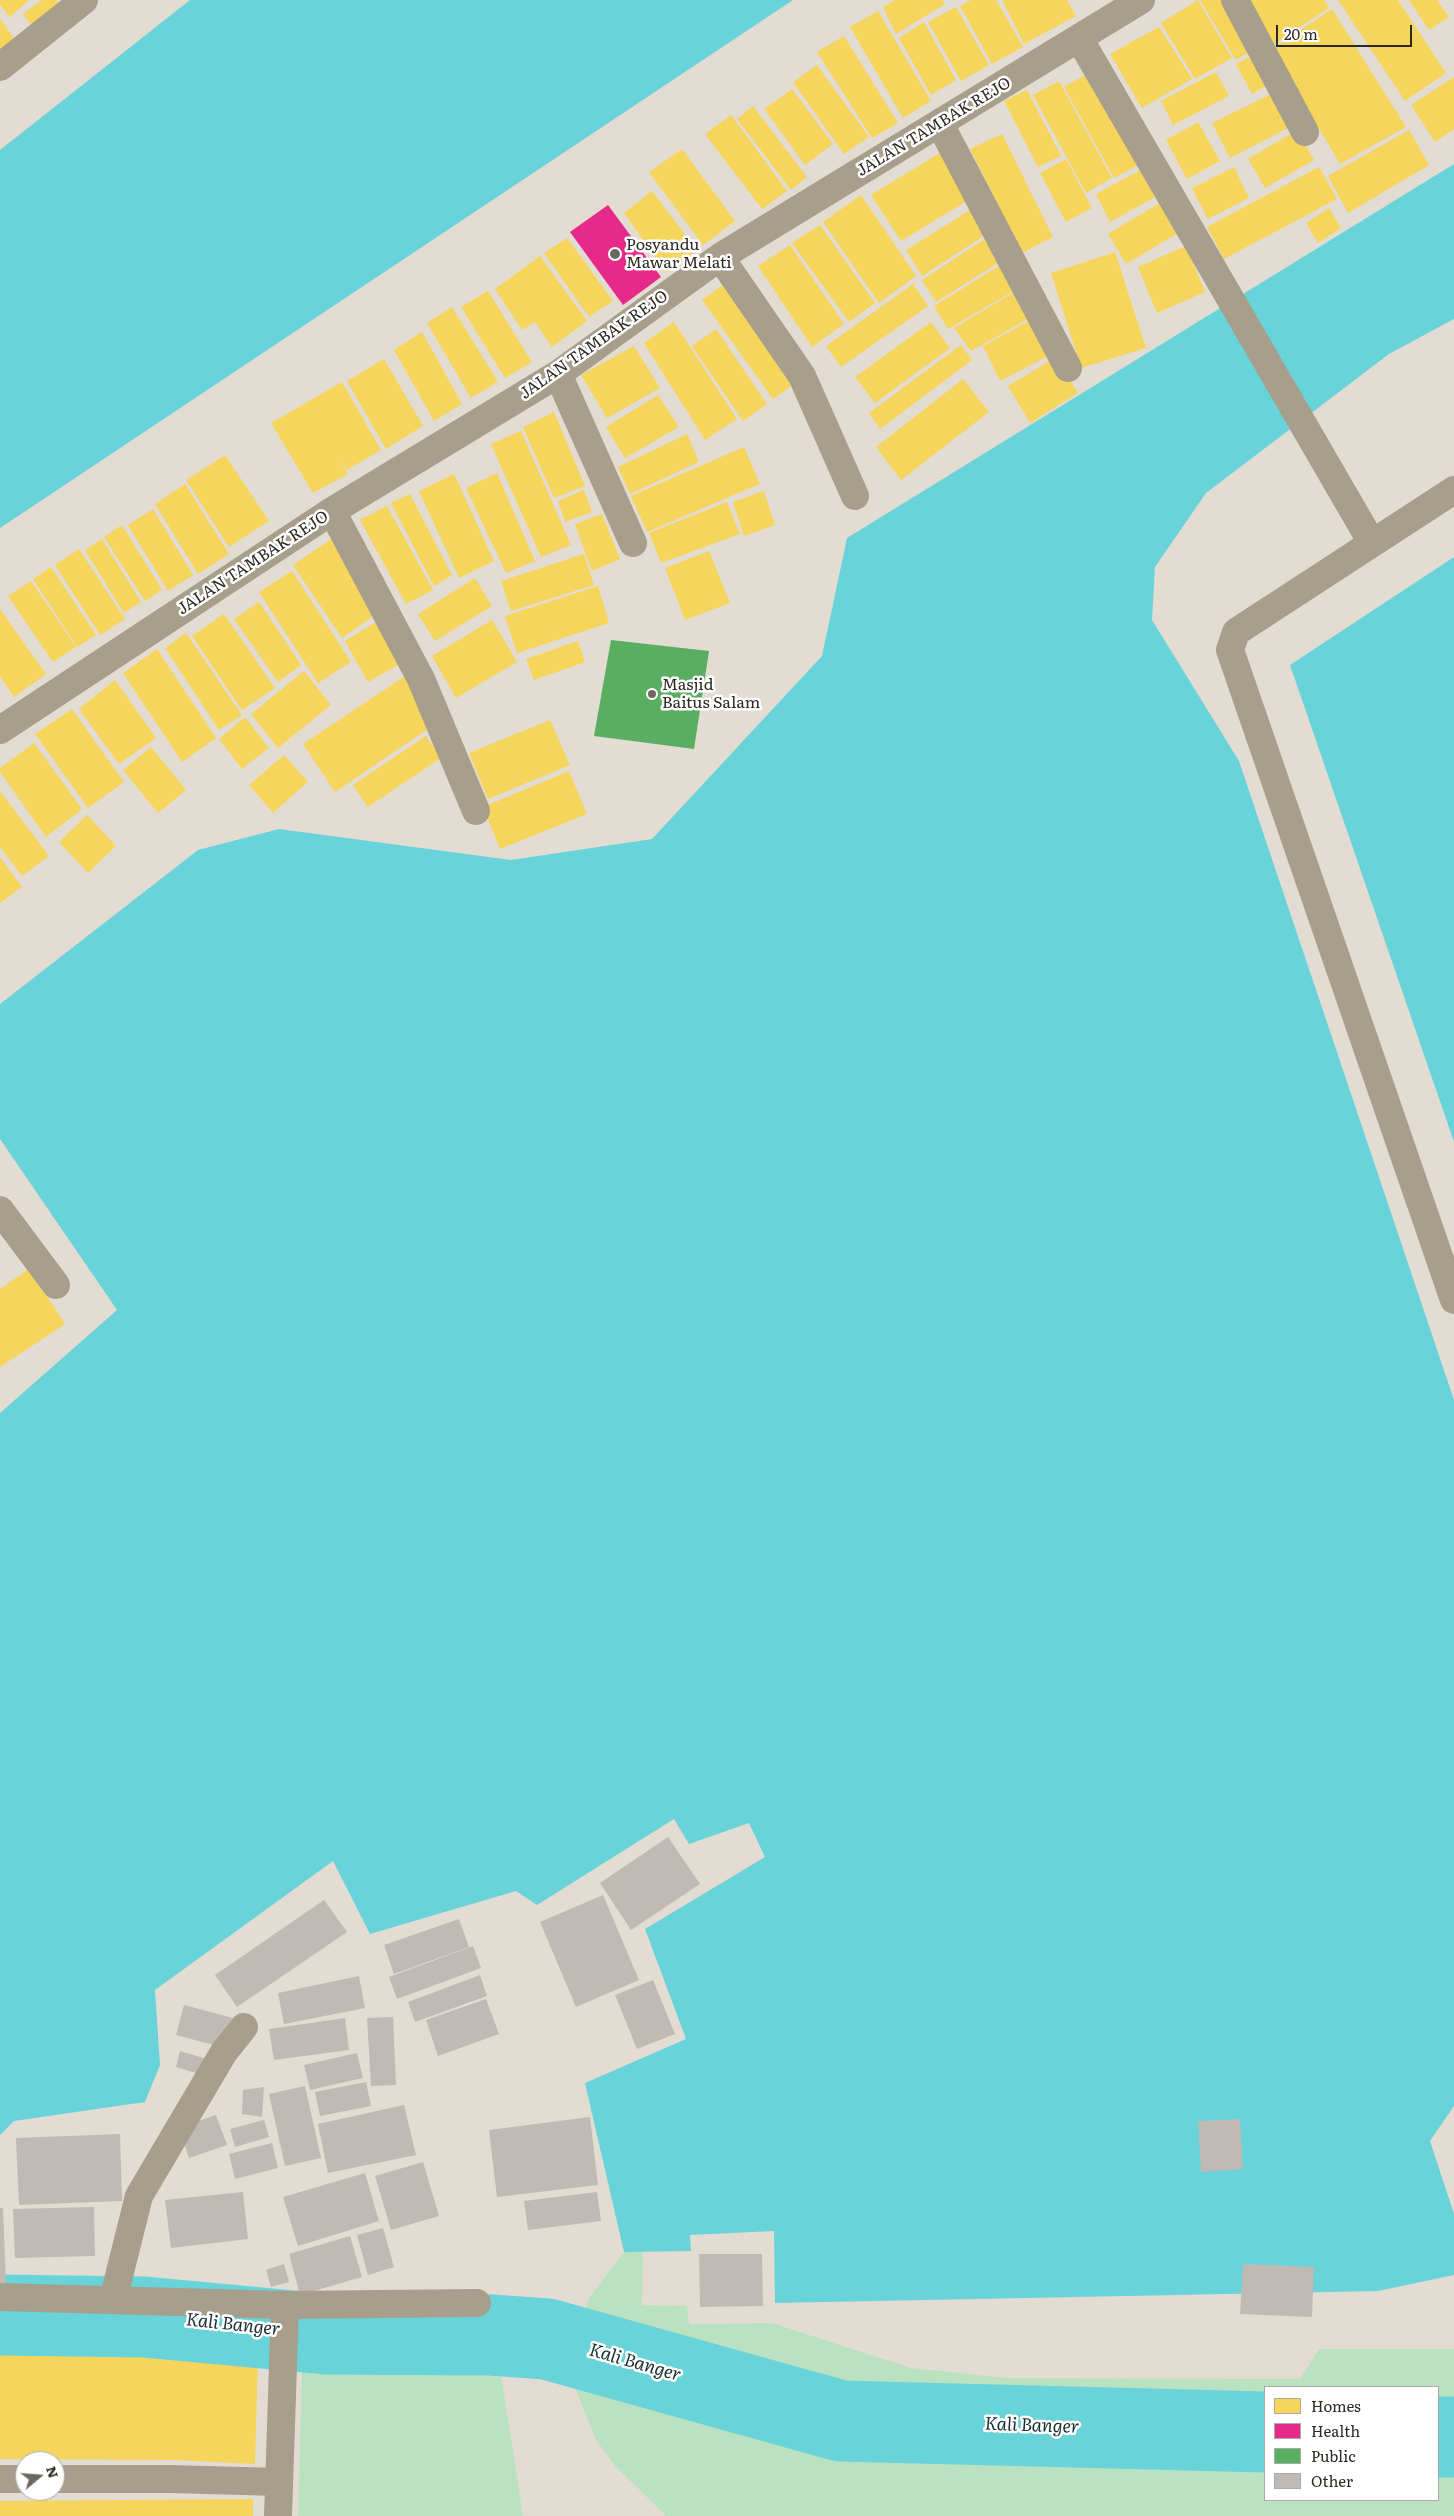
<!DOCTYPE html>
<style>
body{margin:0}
#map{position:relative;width:1454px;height:2516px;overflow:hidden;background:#e3dcd3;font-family:Literata,serif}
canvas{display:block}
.legend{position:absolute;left:1264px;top:2386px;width:175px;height:115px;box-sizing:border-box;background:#fff;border:1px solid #aba9a7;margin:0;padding:6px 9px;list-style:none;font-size:15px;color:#2c2822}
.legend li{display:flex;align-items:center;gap:10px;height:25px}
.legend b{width:25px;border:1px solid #aba9a7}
.north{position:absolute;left:15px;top:2451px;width:50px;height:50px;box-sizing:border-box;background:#fff;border:1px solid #aba9a7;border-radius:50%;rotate:72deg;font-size:14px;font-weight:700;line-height:20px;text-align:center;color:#2c2822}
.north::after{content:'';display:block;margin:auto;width:18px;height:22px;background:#6c6760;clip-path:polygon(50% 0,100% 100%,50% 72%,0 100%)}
.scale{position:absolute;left:1276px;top:25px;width:136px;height:22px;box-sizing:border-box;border:2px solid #2c2822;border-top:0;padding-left:6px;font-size:15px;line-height:18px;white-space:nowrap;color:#2c2822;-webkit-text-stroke:4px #fff;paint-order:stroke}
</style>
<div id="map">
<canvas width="1454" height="2516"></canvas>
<ul class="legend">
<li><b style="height:14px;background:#f6d55c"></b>Homes</li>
<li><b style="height:14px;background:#e7298a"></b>Health</li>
<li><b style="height:14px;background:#5aae61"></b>Public</li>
<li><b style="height:14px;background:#c0bab4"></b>Other</li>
</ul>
<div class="north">N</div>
<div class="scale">20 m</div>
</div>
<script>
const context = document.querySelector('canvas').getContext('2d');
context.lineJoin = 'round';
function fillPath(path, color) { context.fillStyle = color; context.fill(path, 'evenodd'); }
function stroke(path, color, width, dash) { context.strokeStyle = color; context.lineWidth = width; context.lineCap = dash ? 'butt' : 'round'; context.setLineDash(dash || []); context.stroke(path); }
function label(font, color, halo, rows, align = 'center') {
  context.font = font + ' Literata,serif'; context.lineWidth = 5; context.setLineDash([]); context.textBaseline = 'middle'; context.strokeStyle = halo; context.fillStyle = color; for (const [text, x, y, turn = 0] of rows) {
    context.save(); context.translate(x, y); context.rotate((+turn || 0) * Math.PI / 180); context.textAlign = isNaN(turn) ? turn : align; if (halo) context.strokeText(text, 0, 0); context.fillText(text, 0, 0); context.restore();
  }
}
fillPath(new Path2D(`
 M624 2252H643L642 2305 687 2306 689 2324 772 2323 911 2368 1006 2378 1300 2379 1319 2349H1454V2516H666L615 2466 596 2440 573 2383 574 2345 589 2298ZM1265 2387H1438V2500H1265Z
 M303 2338 496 2342 523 2516H298Z`), '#bbe2c0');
fillPath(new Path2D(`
 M190 0H793L0 528V150Z
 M1454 164V319L1389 354 1206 493 1155 567 1152 620 1239 761 1454 1400V2106L1430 2141 1454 2214V2275L1378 2291 775 2303 774 2231 690 2235 691 2251 624 2252 585 2083 686 2039 645 1929 765 1857 749 1823 689 1844 674 1819 537 1905 516 1891 370 1934 333 1861 155 1990 160 2065 145 2102 14 2121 0 2135V1413L117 1310 0 1139V1004L198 850 279 829 511 860 652 839 822 656 847 538Z
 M1454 557V1142L1290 665Z`), '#69d3da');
fillPath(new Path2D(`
 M0 0H29L10 17 0 5Z
 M42 0H56L64 10 36 31 23 14Z
 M895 0H943L945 4 896 34 883 7Z
 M971 0H996L1023 47 992 64 960 6Z
 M1002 0H1067L1076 16 1024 44Z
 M1198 0 1232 58 1195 79 1161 23Z
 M1200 0H1229L1257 47 1236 60Z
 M1244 0H1324L1329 8 1274 44Z
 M1338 0H1398L1446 73 1405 101Z
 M1409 0H1437L1449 17 1429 30Z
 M956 7 989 65 961 81 928 22Z
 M1332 9 1406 127 1340 164 1272 49Z
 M878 11 931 101 903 118 850 27Z
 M0 18 21 49 0 61Z
 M924 22 956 80 931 95 899 38Z
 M1159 27 1192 79 1142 108 1110 54Z
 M844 36 898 123 872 138 817 52Z
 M1253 55 1269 84 1252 94 1236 64Z
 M817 65 869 137 844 154 793 82Z
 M1094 70 1146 161 1114 178 1064 87Z
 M1216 72 1229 96 1173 125 1161 101Z
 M1454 77V129L1435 142 1411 105Z
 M1059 81 1112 178 1086 193 1033 95Z
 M792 89 833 144 805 165 764 109Z
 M1027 90 1061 156 1038 167 1004 101Z
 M1273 93 1290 127 1230 158 1212 123Z
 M753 106 807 177 791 190 737 119Z
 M731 115 787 191 762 209 705 134Z
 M1198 122 1220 161 1187 179 1166 140Z
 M1297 130 1314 160 1265 188 1248 159Z
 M1409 130 1429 165 1348 213 1328 176Z
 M1002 134 1053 237 1022 253 970 149Z
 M682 149 735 221 703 245 649 172Z
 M943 151 970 199 901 241 871 195Z
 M1066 159 1092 208 1066 222 1040 173Z
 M1148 166 1163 193 1110 222 1096 194Z
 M1234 167 1249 198 1208 219 1192 188Z
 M1319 167 1337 199 1224 259 1207 227Z
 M652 191 697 250 666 272 624 213Z
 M861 195 916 276 879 303 823 222Z
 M1168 198 1185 229 1126 264 1108 234Z
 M975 207 990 232 922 276 906 250Z
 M1329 208 1341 228 1318 243 1306 223Z
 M820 225 875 303 849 322 792 243Z
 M988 237 1003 260 936 302 922 280Z
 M567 238 613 301 589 317 544 253Z
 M790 245 844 324 812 347 758 266Z
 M1186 246 1205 292 1157 313 1138 267Z
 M1115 252 1146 348 1081 368 1051 273Z
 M540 256 587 321 552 347 535 322 522 330 495 289Z
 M1004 263 1019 288 948 329 934 306Z
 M728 281 798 381 773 399 702 300Z
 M913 284 928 306 841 367 826 346Z
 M1018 290 1033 316 971 351 954 328Z
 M488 291 532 362 505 378 461 307Z
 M452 307 498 382 471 398 427 323Z
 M1032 319 1052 354 1000 381 983 346Z
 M674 322 737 419 705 440 644 343Z
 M931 322 950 348 875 403 855 377Z
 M716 329 767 404 743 421 692 346Z
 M422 332 462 404 434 421 394 350Z
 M961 345 972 360 880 429 869 413Z
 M634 346 660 388 607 418 581 375Z
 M1056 357 1078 393 1030 423 1008 386Z
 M384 359 423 426 386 449 347 381Z
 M963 379 989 412 901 480 876 447Z
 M342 382 381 450 347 470 337 454 348 474 313 493 271 423Z
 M658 395 679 427 625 458 606 427Z
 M554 412 585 486 554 498 523 427Z
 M521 431 571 545 541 557 491 444Z
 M687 434 699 462 630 494 618 467Z
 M744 447 760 484 647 532 631 496Z
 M225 455 269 521 229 547 186 480Z
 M497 473 535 561 506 573 466 488Z
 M454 474 494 561 459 578 419 491Z
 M185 484 229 554 198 574 155 504Z
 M584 490 592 512 565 522 558 501Z
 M764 491 775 525 744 536 733 502Z
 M410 494 452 575 434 586 391 503Z
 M727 502 740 534 661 563 649 533Z
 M387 506 433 590 406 604 360 520Z
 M153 509 193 575 168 591 128 525Z
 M602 514 620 559 592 571 575 524Z
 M122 525 162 590 145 601 104 537Z
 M333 538 379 612 342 638 293 565Z
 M102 539 141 602 124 613 85 550Z
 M79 549 125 619 100 635 55 565Z
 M709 551 730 603 685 620 665 568Z
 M584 554 594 585 511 611 501 581Z
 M51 567 96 635 77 647 33 579Z
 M292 571 351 662 318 683 259 592Z
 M475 578 492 606 435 641 418 614Z
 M31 581 76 647 53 662 8 596Z
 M598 586 609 623 517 653 505 616Z
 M259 602 301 665 278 682 234 619Z
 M0 609 46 674 14 697 0 676Z
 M224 614 275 688 242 710 192 636Z
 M379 620 403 662 368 682 345 641Z
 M492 620 517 662 456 698 432 656Z
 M186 633 242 715 219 730 165 648Z
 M578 641 585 662 534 680 526 659Z
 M157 649 216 738 182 762 123 673Z
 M304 671 331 705 278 748 251 714Z
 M405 676 437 723 335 792 303 744Z
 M115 680 156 738 119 764 79 709Z
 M72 709 124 782 88 808 35 734Z
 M245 717 269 748 242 769 219 739Z
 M550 720 570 765 488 799 469 753Z
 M426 736 441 758 368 807 353 785Z
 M34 743 82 809 46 837 0 772V768Z
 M151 747 186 790 158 813 123 770Z
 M284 755 308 782 273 813 249 785Z
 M569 771 587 814 500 849 483 807Z
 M0 791 49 856 22 876 0 847Z
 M87 815 116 846 88 873 59 842Z
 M0 857 22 887 0 903Z
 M29 1269 65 1324 0 1367V1289Z
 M0 2352H105L258 2357 255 2464 175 2460 0 2459Z
 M253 2499V2516H0V2501Z`), '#f6d55c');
fillPath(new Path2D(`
 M608 205 661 277 623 305 570 232Z`), '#e7298a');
fillPath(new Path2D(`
 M611 640 709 651 694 749 594 736Z`), '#5aae61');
stroke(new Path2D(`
 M0 2315 144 2317 326 2334 491 2335 547 2339 841 2421 1265 2432
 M1438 2437H1454`), '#69d3da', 81);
fillPath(new Path2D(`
 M668 1837 700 1884 631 1930 600 1883Z
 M603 1895 639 1980 576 2007 540 1922Z
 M324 1900 347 1932 237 2007 215 1975Z
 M459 1919 469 1947 394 1974 384 1945Z
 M473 1946 481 1968 397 1999 389 1977Z
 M480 1975 487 1996 415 2022 408 2002Z
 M359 1976 365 2008 284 2024 278 1993Z
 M653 1980 675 2034 637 2049 615 1995Z
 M486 1999 499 2034 438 2056 426 2020Z
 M184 2005 248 2022 240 2052 176 2035Z
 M393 2017 396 2085 371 2086 367 2018Z
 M345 2018 349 2050 274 2060 269 2029Z
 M180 2051 224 2064 219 2080 176 2067Z
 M357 2053 363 2078 310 2090 304 2065Z
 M366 2082 371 2106 320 2116 315 2092Z
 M305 2086 321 2158 285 2166 269 2094Z
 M264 2087 262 2117 242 2114 243 2090Z
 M404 2105 416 2155 328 2173 318 2124Z
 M216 2115 227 2145 189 2158 179 2128Z
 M590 2117 598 2185 497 2197 489 2130Z
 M1240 2119 1243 2169 1201 2172 1198 2121Z
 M264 2120 269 2137 235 2147 230 2129Z
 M120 2134 122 2201 19 2205 16 2138Z
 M272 2143 278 2168 235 2179 229 2154Z
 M423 2162 439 2216 391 2230 375 2176Z
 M365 2173 379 2221 298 2246 283 2197Z
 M243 2192 248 2239 171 2248 165 2200Z
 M597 2192 601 2221 528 2230 524 2201Z
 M94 2207 95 2256 15 2258 13 2209Z
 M0 2208H3L6 2285 0 2286Z
 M383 2228 394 2267 368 2275 357 2235Z
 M350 2236 362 2277 300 2295 289 2254Z
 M699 2254H762L763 2306 700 2307Z
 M284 2264 289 2282 271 2287 266 2270Z
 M1243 2264 1314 2267 1312 2317 1240 2314Z`), '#c0bab4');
stroke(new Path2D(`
 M1235 0 1305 132
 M1079 38 1372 543
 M0 67 84 0
 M940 124 1068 368
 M720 257 802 376 855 496
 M558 374 633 543
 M1454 490 1236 632 1230 650 1454 1300
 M332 511 421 679 476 811
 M0 730 332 511 558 374 720 257 1141 0
 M0 1210 56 1285
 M0 2297 285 2305 477 2303
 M113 2300 139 2196 224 2052 244 2027
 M0 2479H25
 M55 2479H170L279 2482
 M278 2516 285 2305`), '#a79f8c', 28);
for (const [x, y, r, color] of [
 [615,254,6,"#6c6760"],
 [652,694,5,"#6c6760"]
]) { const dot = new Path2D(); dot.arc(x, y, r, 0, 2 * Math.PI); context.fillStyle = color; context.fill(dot); stroke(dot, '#fff', 2); }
label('16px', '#2c2822', '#fff', [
 ["JALAN TAMBAK REJO",934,127,-31],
 ["JALAN TAMBAK REJO",594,345,-35],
 ["JALAN TAMBAK REJO",253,563,-33]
]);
label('16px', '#2c2822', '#fff', [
 ["Posyandu",626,245],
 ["Mawar Melati",626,263],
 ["Masjid",662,685],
 ["Baitus Salam",662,703]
], 'left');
label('italic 18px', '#172f31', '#fff', [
 ["Kali Banger",233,2325,6],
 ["Kali Banger",635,2363,16],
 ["Kali Banger",1032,2426,2]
]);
</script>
